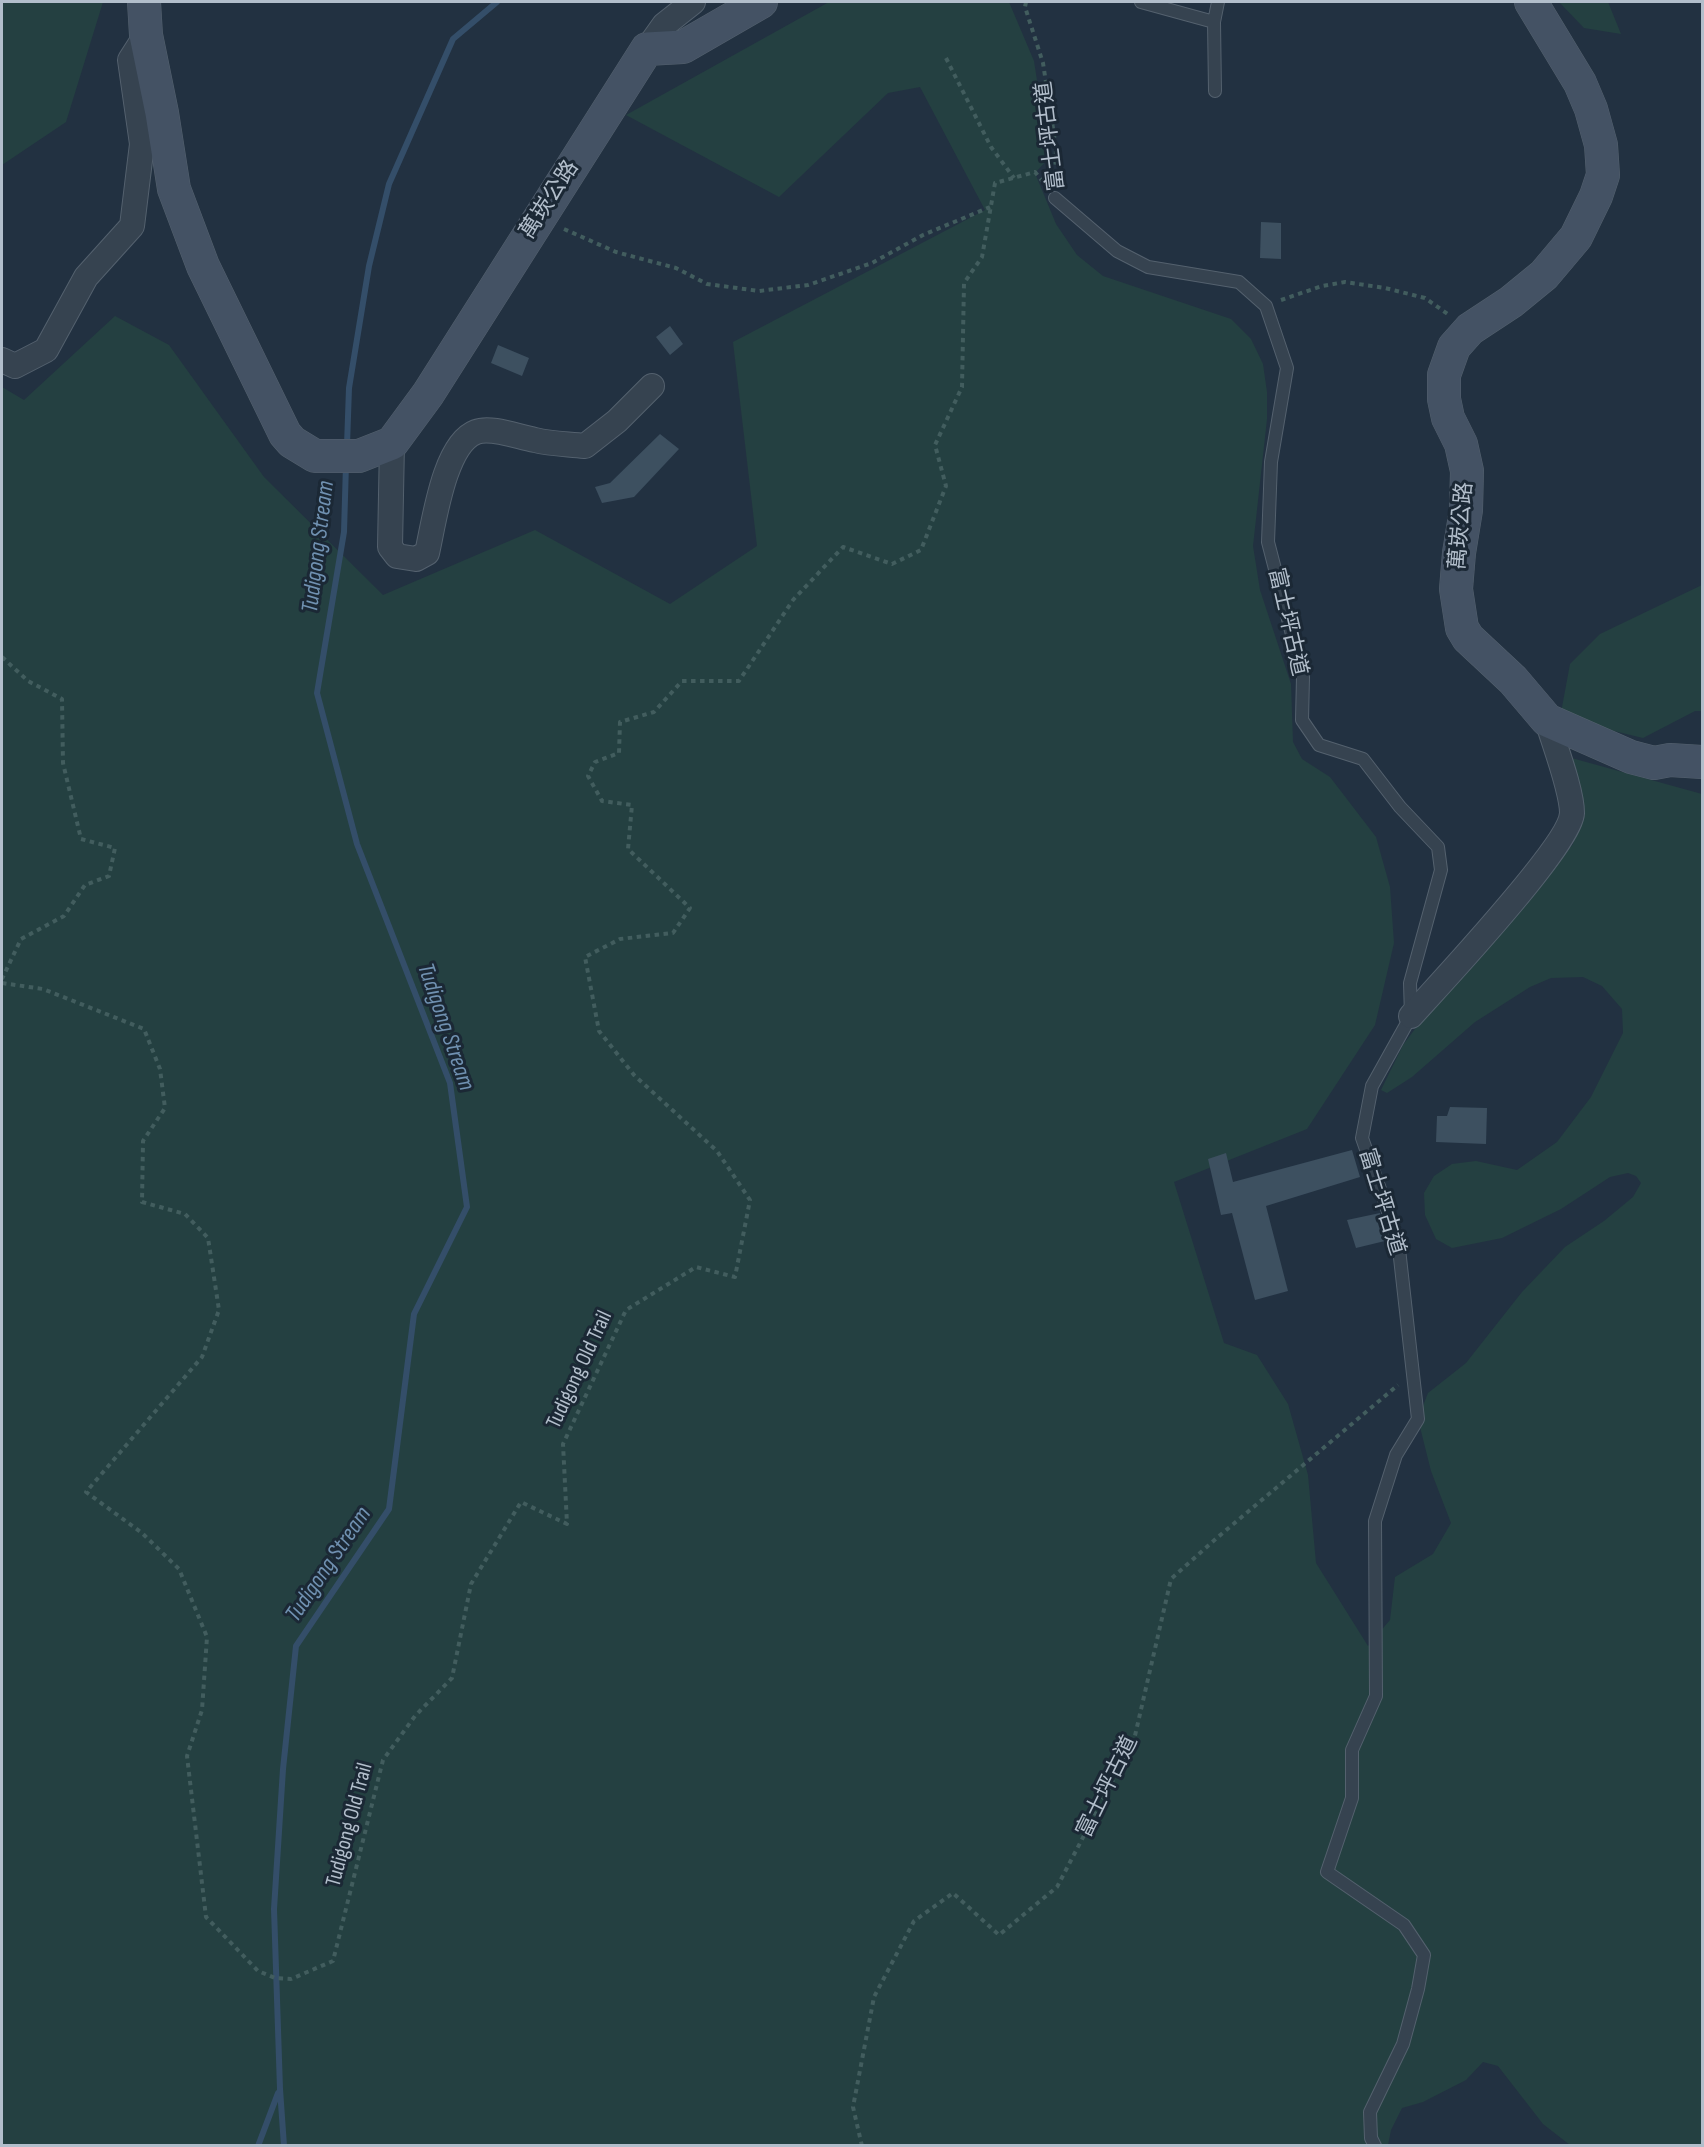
<!DOCTYPE html>
<meta charset="utf-8">
<style>
body{margin:0}
#map{position:relative;width:1704px;height:2147px;overflow:hidden;background:#223141;font-family:"Sofia Sans Condensed",sans-serif}
canvas{display:block}
.frame{position:absolute;inset:0;border:3px solid #b2becb;pointer-events:none}
</style>
<div id="map">
<canvas width="1704" height="2147"></canvas>
<div class="frame"></div>
</div>
<script>
const context = document.querySelector('canvas').getContext('2d');
context.lineJoin = 'round';
function fillPath(path, color) { context.fillStyle = color; context.fill(path, 'evenodd'); }
function stroke(path, color, width, dash) { context.strokeStyle = color; context.lineWidth = width; context.lineCap = dash ? 'butt' : 'round'; context.setLineDash(dash || []); context.stroke(path); }
function label(font, color, halo, rows, align = 'center') {
  context.font = font + ' "Sofia Sans Condensed","Noto Sans TC",sans-serif'; context.lineWidth = 6; context.setLineDash([]); context.textBaseline = 'middle'; context.strokeStyle = halo; context.fillStyle = color; for (const [text, x, y, turn = 0] of rows) {
    context.save(); context.translate(x, y); context.rotate((+turn || 0) * Math.PI / 180); context.textAlign = isNaN(turn) ? turn : align; if (halo) context.strokeText(text, 0, 0); context.fillText(text, 0, 0); context.restore();
  }
}
fillPath(new Path2D(`
 M2 2H103L66 122 2 165Z
 M829 2H1009L1034 61 1049 158 1035 173 1056 224 1077 255 1103 276 1231 319 1251 339 1263 364 1267 392V419L1253 546 1260 590 1291 684 1293 742 1302 759 1330 777 1376 837 1390 887 1394 943 1375 1025 1307 1129 1174 1182 1224 1343 1257 1355 1288 1404 1308 1475 1316 1563 1368 1646 1390 1620 1395 1577 1433 1554 1451 1523 1431 1471 1418 1419 1428 1393 1466 1363 1522 1292 1565 1247 1604 1221 1633 1197 1641 1183 1636 1176 1628 1173 1610 1177 1561 1209 1502 1238 1452 1248 1436 1239 1425 1215 1424 1193 1434 1176 1452 1164 1476 1161 1517 1170 1557 1142 1591 1097 1623 1033 1622 1009 1602 986 1583 977 1551 978 1530 987 1475 1022 1412 1077 1387 1093 1381 1090 1403 1045 1424 1017 1573 844 1581 808 1568 757 1702 794V2145H1570L1543 2124 1498 2066 1483 2062 1466 2080 1423 2102 1402 2108 1391 2130 1388 2145H2V387L24 400 115 316 169 345 264 477 383 595 535 530 670 604 757 546 733 342 985 210 920 87 888 93 779 197 626 115Z
 M1559 2H1608L1621 34 1584 28Z
 M1702 585V711H1695L1643 738 1560 718 1570 664 1600 634Z`), '#244041');
stroke(new Path2D(`
 M347 445 349 388 369 266 389 184 453 39 497 2
 M258 2146 278 2093
 M284 2146 280 2089 274 1909 283 1769 296 1646 389 1509 414 1314 467 1207 450 1083 357 844 317 693 344 532 346 464`), '#344e69', 6);
fillPath(new Path2D(`
 M1261 222 1281 223V259L1260 258Z
 M670 326 683 344 670 355 656 337Z
 M498 345 529 358 522 376 491 363Z
 M660 434 679 449 634 497 602 503 595 487 610 483Z
 M1450 1107 1487 1108 1486 1144 1436 1142 1437 1116H1447Z
 M1352 1150 1360 1177 1266 1206 1288 1291 1255 1300 1232 1213 1221 1215 1208 1159 1226 1153 1233 1182Z
 M1380 1213 1389 1240 1356 1248 1347 1220Z`), '#3d5060');
const lane = new Path2D(`
 M1141 2 1214 22
 M1215 91 1214 22 1218 2
 M1055 198 1117 251 1148 267 1239 282 1266 306 1287 368 1271 462 1268 542 1303 677 1302 720 1319 745 1363 759 1400 807 1438 847 1441 870 1410 983 1411 1016 1372 1086 1362 1138 1398 1240 1418 1419 1396 1455 1375 1521 1376 1696 1352 1750V1798L1327 1872 1404 1925 1424 1955 1418 1989 1403 2044 1370 2112 1371 2138 1375 2146`);
const street = new Path2D(`
 M647 49 664 25 693 2
 M2 360 15 366 46 350 86 277 132 226 142 144 130 60 146 35
 M392 443 390 547 397 556 416 559 427 553C434 523 444 444 476 432 491 426 518 437 535 440 551 444 568 444 585 446L617 421 652 386
 M1411 1016C1439 985 1571 844 1572 813 1572 790 1554 744 1547 720`);
const secondary = new Path2D(`
 M144 2 146 35 162 113 174 189 203 266 285 434 292 442 315 456H359L392 443 428 394 647 49 683 47 761 2
 M1531 2 1580 83 1591 109 1601 145 1603 175 1596 196 1576 237 1544 275 1511 302 1470 329 1454 347 1444 375V399L1448 418 1461 444 1467 471 1466 510 1459 553 1456 589 1462 628 1468 638 1513 680 1547 720 1631 757 1654 763 1670 760 1702 762`);
stroke(lane, '#54616e', 14);
stroke(street, '#54616e', 26);
stroke(secondary, '#54616e', 34);
stroke(new Path2D(`
 M1026 2 1025 7 1043 63 1056 148 1055 182
 M946 58 991 147 1014 178
 M564 229 616 252 676 268 707 284 759 291 808 285 872 263 923 235 990 207
 M1281 300 1322 286 1345 282 1385 288 1425 298 1449 315
 M2 657 28 681 62 699 63 763 81 839 115 848 109 876 85 885 64 916 21 939 2 979
 M2 983 43 989 144 1029 160 1069 165 1108 143 1141 142 1202 185 1214 208 1238 219 1310 202 1357 86 1492 142 1533 179 1569 207 1637 202 1710 187 1756 206 1917 258 1971 275 1978 291 1979 333 1961 383 1760 415 1716 452 1678 471 1584 521 1502 567 1524 563 1444 626 1310 696 1267 735 1277 750 1200 717 1151 634 1075 599 1031 585 957 620 939 673 933 690 908 628 849 632 805 602 801 588 776 595 762 619 753 620 722 654 712 682 681H739L793 600 843 547 892 564 921 550 946 486 935 445 962 387 964 283 982 257 995 183 1035 172 1047 187
 M862 2146 853 2107 874 1997 914 1921 953 1893 999 1935 1057 1887 1134 1740 1171 1579 1218 1537 1398 1385`), '#425d5e', 4, [4.5, 4.5]);
stroke(lane, '#364350', 12);
stroke(street, '#364350', 24);
stroke(secondary, '#445264', 33);
label('22px', '#b2becb', '#1b2835', [
 ["富士坪古道",1051,136,-97],
 ["萬崁公路",550,200,-57],
 ["萬崁公路",1462,526,-85],
 ["富士坪古道",1287,622,77],
 ["富士坪古道",1381,1202,73],
 ["Tudigong Old Trail",580,1370,-65],
 ["富士坪古道",1108,1787,-64],
 ["Tudigong Old Trail",350,1825,-75]
]);
label('italic 24px', '#7091b1', '#1b2835', [
 ["Tudigong Stream",319,547,-83],
 ["Tudigong Stream",445,1027,71],
 ["Tudigong Stream",329,1565,-56]
]);
</script>
